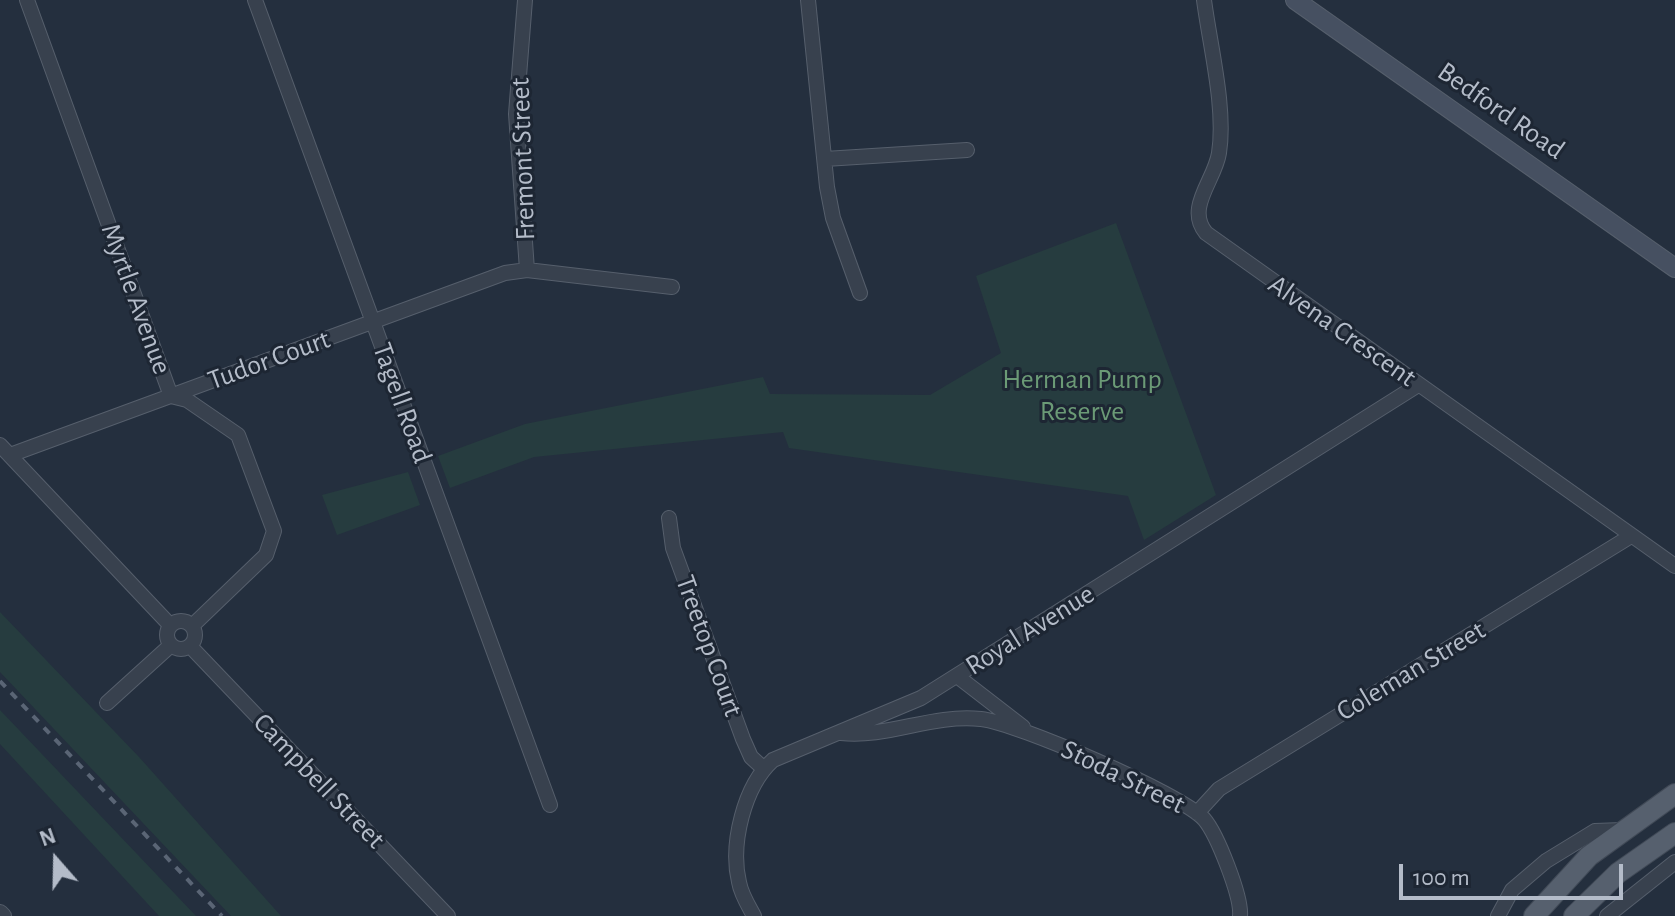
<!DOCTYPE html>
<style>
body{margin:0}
#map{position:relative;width:1675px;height:916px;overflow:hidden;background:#242f3e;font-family:"Alegreya Sans",sans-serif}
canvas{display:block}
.north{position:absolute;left:16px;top:820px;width:80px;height:80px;-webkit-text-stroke:6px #1d2633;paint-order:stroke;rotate:340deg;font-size:22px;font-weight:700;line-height:32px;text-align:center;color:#b4bcc9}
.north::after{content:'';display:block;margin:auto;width:28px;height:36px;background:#b4bcc9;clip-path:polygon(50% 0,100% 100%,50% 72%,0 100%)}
.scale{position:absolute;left:1399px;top:864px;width:224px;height:36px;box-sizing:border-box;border:4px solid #b4bcc9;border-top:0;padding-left:10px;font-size:24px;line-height:28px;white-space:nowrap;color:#b4bcc9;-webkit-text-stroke:6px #1d2633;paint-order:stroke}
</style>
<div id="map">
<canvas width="1675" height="916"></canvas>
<div class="north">N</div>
<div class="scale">100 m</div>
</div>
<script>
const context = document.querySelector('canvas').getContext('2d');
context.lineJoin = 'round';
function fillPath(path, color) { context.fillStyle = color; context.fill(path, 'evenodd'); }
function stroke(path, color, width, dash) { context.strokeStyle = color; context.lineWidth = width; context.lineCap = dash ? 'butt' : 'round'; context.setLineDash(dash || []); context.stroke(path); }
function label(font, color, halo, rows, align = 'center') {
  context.font = font + ' "Alegreya Sans",sans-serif'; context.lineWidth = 6; context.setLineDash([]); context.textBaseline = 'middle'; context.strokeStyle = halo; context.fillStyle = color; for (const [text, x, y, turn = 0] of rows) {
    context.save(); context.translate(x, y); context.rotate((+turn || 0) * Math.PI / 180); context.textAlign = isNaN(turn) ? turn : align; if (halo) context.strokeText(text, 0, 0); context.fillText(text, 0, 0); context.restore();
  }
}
fillPath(new Path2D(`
 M1116 223 1216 495 1144 540 1128 496 789 448 783 432 534 457 450 488 438 456 525 424 763 377 770 394 930 395 1001 353 976 276Z
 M408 472 420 505 337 535 322 495Z
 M0 612 139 757 281 916H231L0 672Z
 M0 710 196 916H159L0 744Z`), '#263c3f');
const minor = new Path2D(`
 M27 0 171 396 187 400 238 435 274 531 266 555 192 626
 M255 0 550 805
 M525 0 516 114 527 270
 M808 0 827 187 833 218 860 293
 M1204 0C1210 46 1226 108 1219 153 1215 180 1185 208 1206 233L1675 566
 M825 159 967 150
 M0 445 170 625
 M10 455 505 273 527 270 672 287
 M669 518 673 548 743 739 751 757 763 768
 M167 635a14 14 0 1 1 28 0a14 14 0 1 1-28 0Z
 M190 646 448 916
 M957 676 1023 727
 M107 703 171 645
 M841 733C889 738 930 714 981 719 1017 723 1181 794 1204 819 1217 834 1242 897 1240 916
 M1197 813 1219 789 1631 536
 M754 916C748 905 741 894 739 882 730 844 744 786 773 760L921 698 1418 385
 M1498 916 1512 890 1546 861 1595 831 1622 830
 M1607 916 1675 862`);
const tertiary = new Path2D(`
 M0 913 3 916`);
const secondary = new Path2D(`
 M1295 0 1675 268`);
const primary = new Path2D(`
 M1534 916 1589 856 1675 794
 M1574 916 1618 873 1675 833`);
stroke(minor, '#565f6c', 16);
stroke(tertiary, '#565f6c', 18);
stroke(secondary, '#565f6c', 20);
stroke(primary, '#414a57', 22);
stroke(minor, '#38414e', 14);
stroke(tertiary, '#38414e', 16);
stroke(secondary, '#465061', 18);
stroke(primary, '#56606e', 20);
stroke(new Path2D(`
 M0 681 222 916`), '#5a6575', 4, [8, 8]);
label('28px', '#b4bcc9', '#1d2633', [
 ["Bedford Road",1501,111,35],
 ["Fremont Street",523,159,-92],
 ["Myrtle Avenue",136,299,70],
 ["Alvena Crescent",1342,331,35],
 ["Tudor Court",269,360,-20],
 ["Tagell Road",402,403,70],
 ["Royal Avenue",1030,630,-32],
 ["Treetop Court",709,646,70],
 ["Coleman Street",1411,671,-31],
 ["Stoda Street",1123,777,26],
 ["Campbell Street",319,781,46]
]);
label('28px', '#6b9a76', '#1d2633', [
 ["Herman Pump",1082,380],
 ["Reserve",1082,412]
]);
</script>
